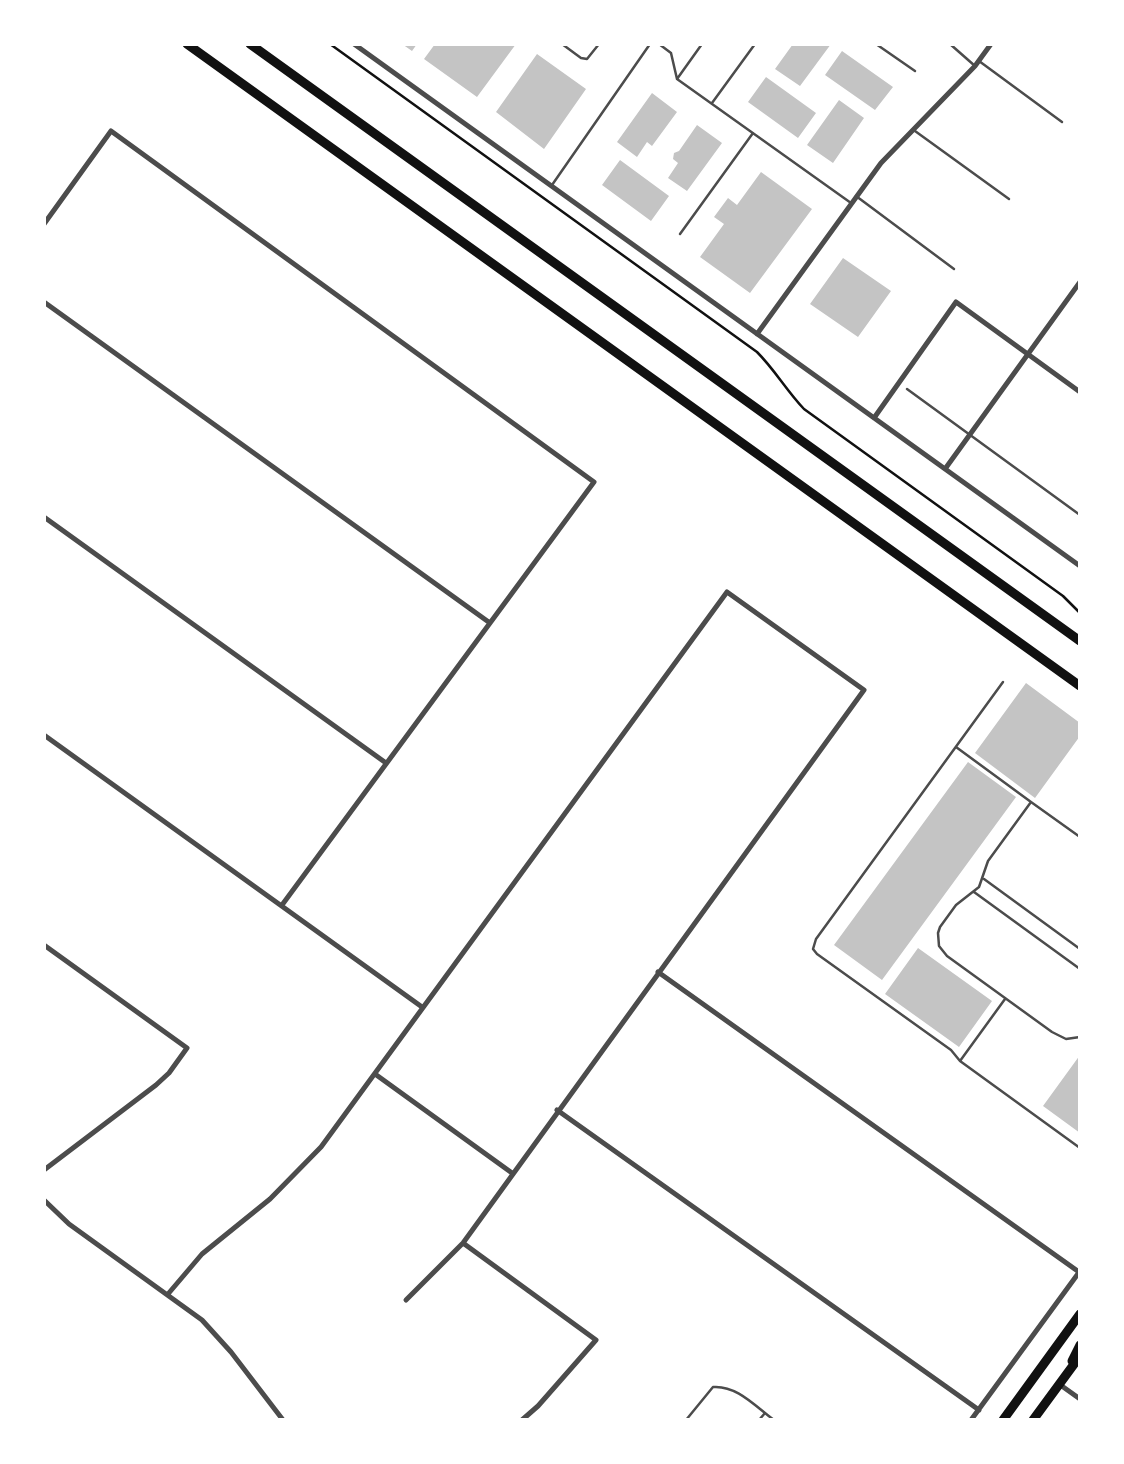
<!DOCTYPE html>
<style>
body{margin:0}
#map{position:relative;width:1124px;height:1464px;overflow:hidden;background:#fff;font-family:"Golos Text",sans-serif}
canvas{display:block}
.frame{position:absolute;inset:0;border:46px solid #fff;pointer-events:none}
</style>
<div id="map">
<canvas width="1124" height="1464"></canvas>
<div class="frame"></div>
</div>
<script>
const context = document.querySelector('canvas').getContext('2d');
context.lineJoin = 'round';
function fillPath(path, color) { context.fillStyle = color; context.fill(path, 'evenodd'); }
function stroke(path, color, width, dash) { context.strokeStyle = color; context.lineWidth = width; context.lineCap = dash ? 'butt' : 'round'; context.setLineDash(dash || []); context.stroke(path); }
fillPath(new Path2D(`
 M402 44H417L412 51Z
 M435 44H516L477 97 424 59Z
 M793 44H831L800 86 775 69Z
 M842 51 893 87 875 110 825 75Z
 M537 54 586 89 544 149 496 112Z
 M766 77 816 113 798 138 748 102Z
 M652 93 677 112 652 146 647 142 637 157 617 142Z
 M839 100 864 118 833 163 807 145Z
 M697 125 722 143 687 191 668 178 678 163 673 159 674 153 679 151Z
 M620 160 669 196 651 221 602 185Z
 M761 172 812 209 750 293 700 257 724 224 714 217 728 198 737 205Z
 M843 258 891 291 858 337 810 304Z
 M1026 683 1080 723V736L1035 798 975 753Z
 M968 762 1016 797 882 980 834 945Z
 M918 948 992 1001 959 1047 885 994Z
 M1080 1055V1133L1043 1106Z`), '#c4c4c4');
stroke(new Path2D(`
 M330 44 757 352C775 370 786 390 804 409L1063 596 1080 613`), '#111', 2.5);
stroke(new Path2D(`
 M562 44 581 58 587 59 599 44
 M659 44 671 53 677 79 702 44
 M876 44 915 71
 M950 44 975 66
 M979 61 1062 122
 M677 79 851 203
 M712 103 755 44
 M915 131 1009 199
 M552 185 650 44
 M856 196 954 269
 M680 234 753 133
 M907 389 1080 515
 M1003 682 816 939 813 949 817 954 951 1050 960 1061 1080 1148
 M956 747 1031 802
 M1080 837 1031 802 988 861 979 887 956 905 940 927 938 933 939 946 947 956 1052 1032 1066 1039 1080 1037
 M984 879 1080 949
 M974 892 1080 969
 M960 1061 1005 999
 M686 1420 713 1387C737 1385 756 1407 774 1420
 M759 1420 765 1413`), '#4c4c4c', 2.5);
stroke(new Path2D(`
 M354 44 1080 566
 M44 224 111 131 594 482 282 905
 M44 302 490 623
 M757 334 881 163 975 66 991 44
 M874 418 956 302 1080 392
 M945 469 1080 282
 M44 517 386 763
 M44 735 422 1007
 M44 945 187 1048 169 1073 156 1085 44 1170
 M658 972 1079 1272
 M375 1074 512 1173
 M557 1110 979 1410
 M44 1200 69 1224 202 1320 231 1352 283 1420
 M463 1243 596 1340 538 1406 522 1420
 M168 1294 202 1254 270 1199 321 1147 727 592 864 690 463 1243 406 1300
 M1059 1384 1080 1399
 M971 1420 1080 1271`), '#4c4c4c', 5);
stroke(new Path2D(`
 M187 44 1080 686
 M250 44 1080 641
 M1072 1361 1080 1345
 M1003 1420 1080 1314
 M1033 1420 1080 1356`), '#111', 9);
</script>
